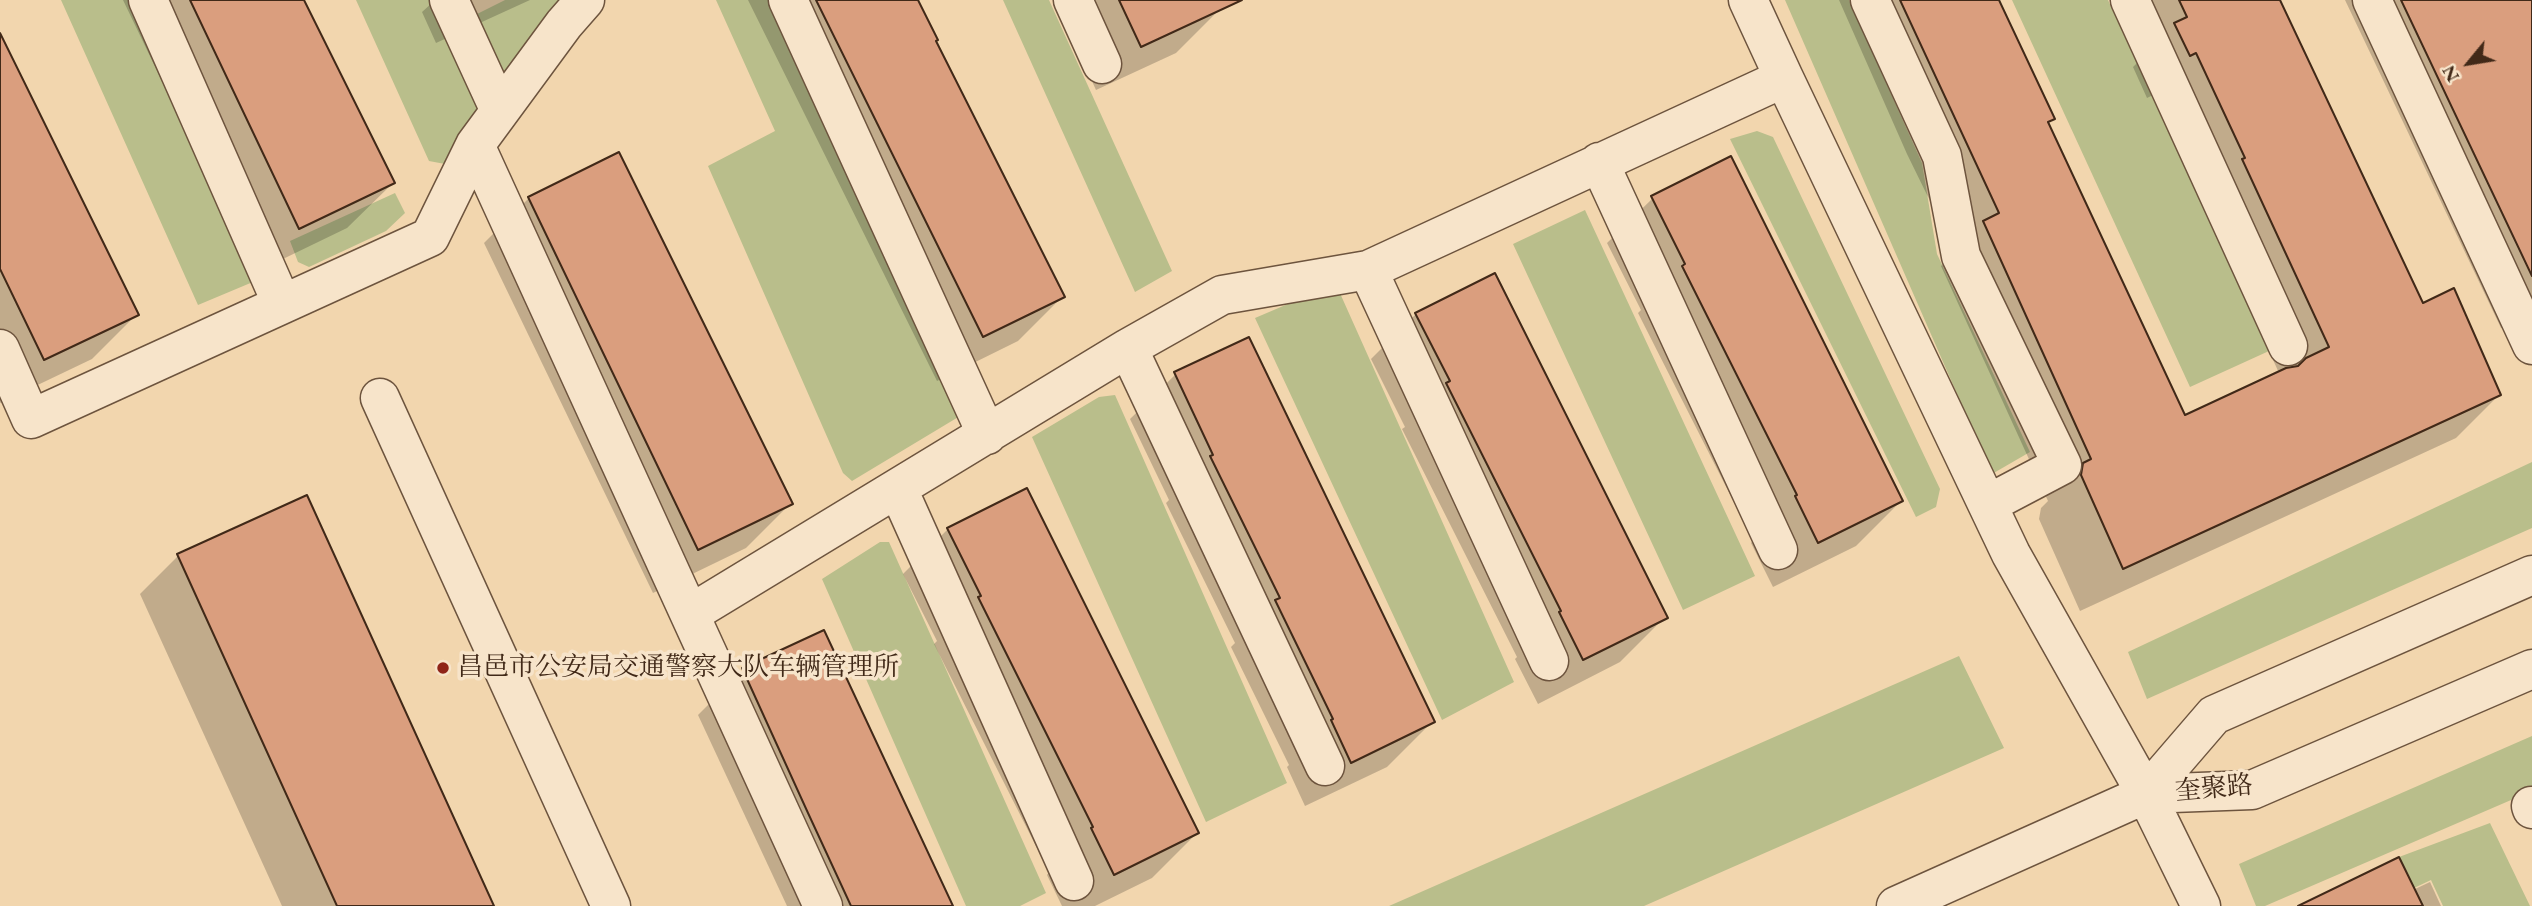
<!DOCTYPE html>
<meta charset="utf-8">
<style>
body{margin:0}
#map{position:relative;width:2532px;height:906px;overflow:hidden;background:#f2d6ae;font-family:"EB Garamond",serif}
canvas{display:block}
.north{position:absolute;left:2434px;top:28px;width:70px;height:70px;-webkit-text-stroke:5px #f7e4ca;paint-order:stroke;rotate:240deg;font-size:19px;font-weight:700;line-height:28px;text-align:center;color:#412918}
.north::after{content:'';display:block;margin:auto;width:24px;height:32px;background:#412918;clip-path:polygon(50% 0,100% 100%,50% 72%,0 100%)}
</style>
<div id="map">
<canvas width="2532" height="906"></canvas>
<div class="north">N</div>
</div>
<script>
const context = document.querySelector('canvas').getContext('2d');
context.lineJoin = 'round';
function fillPath(path, color) { context.fillStyle = color; context.fill(path, 'evenodd'); }
function stroke(path, color, width, dash) { context.strokeStyle = color; context.lineWidth = width; context.lineCap = dash ? 'butt' : 'round'; context.setLineDash(dash || []); context.stroke(path); }
function label(font, color, halo, rows, align = 'center') {
  context.font = font + ' "EB Garamond","Noto Serif SC",serif'; context.lineWidth = 7; context.setLineDash([]); context.textBaseline = 'middle'; context.strokeStyle = halo; context.fillStyle = color; for (const [text, x, y, turn = 0] of rows) {
    context.save(); context.translate(x, y); context.rotate((+turn || 0) * Math.PI / 180); context.textAlign = isNaN(turn) ? turn : align; if (halo) context.strokeText(text, 0, 0); context.fillText(text, 0, 0); context.restore();
  }
}
fillPath(new Path2D(`
 M61 0H134L260 279 198 305Z
 M356 0H430L482 113 445 164 429 161Z
 M505 0H575L506 84 475 15Z
 M716 0H776L965 413 852 481 843 473 708 166 775 131Z
 M1003 0H1049L1172 271 1135 292Z
 M1785 0H1849L1922 163 1937 254 2030 452 1992 474Z
 M2012 0H2108L2269 351 2190 387Z
 M1757 131 1773 137 1940 489 1936 507 1916 517 1730 139Z
 M395 193 405 213 386 231 309 267 298 262 290 241Z
 M1585 210 1755 576 1683 610 1513 244Z
 M1339 291 1514 682 1442 720 1255 318 1309 295Z
 M1115 395 1287 783 1206 822 1032 437 1099 397Z
 M2532 462V528L2147 699 2128 652Z
 M880 542H889L1046 893 1020 906H966L822 579Z
 M1959 656 2004 748 1644 906H1389Z
 M2532 736V791L2265 906H2256L2239 864Z
 M2490 823 2530 906H2443L2431 880 2414 888 2399 857Z`), '#b9be8b');
fillPath(new Path2D(`
 M123 0H302L393 183 347 228 254 273Z
 M431 0H530L436 43 422 12 432 3Z
 M748 0H915L1063 296 1018 341 937 381Z
 M1055 0H1217L1221 8 1176 53 1096 90Z
 M1839 0H1997L2053 119 2047 124 2184 418 2279 373 2153 95 2147 98 2133 67 2143 57 2116 0H2280L2422 305 2499 395 2456 438 2080 611 2039 519 2041 508 2048 501 1941 266 1955 252 1907 154Z
 M2345 0H2532V314L2501 328Z
 M0 37 137 314 92 359 0 403Z
 M529 198 791 503 746 548 653 593 484 243Z
 M1653 198 1901 501 1856 546 1773 587 1751 543 1753 540 1638 313 1641 310 1607 243Z
 M1416 314 1665 617 1620 662 1538 704 1515 659 1517 657 1402 429 1405 427 1371 359Z
 M1176 374 1432 722 1387 767 1305 806 1287 767 1289 765 1231 647 1235 643 1166 503 1169 500 1130 419Z
 M306 498 492 906H282L140 594 178 556Z
 M948 529 1197 833 1152 878 1095 906H1062L1047 875 1049 872 934 644 937 641 903 574Z
 M743 670 951 906H787L698 715Z
 M2430 882 2441 906H2310L2413 890Z`), '#0003');
const building = new Path2D(`
 M190 0H304L395 183 299 229Z
 M816 0H918L938 40 936 41 1065 297 983 337Z
 M1119 0H1242L1141 47Z
 M1900 0H1999L2055 119 2048 122 2185 415 2286 368 2298 366 2306 358 2329 347 2242 159 2245 158 2196 53 2190 56 2174 23 2187 17 2179 0H2280L2423 303 2454 288 2501 395 2123 569 2081 475 2083 463 2091 459 1983 221 1999 213Z
 M2401 0H2532V276Z
 M0 33 139 315 44 360 0 269Z
 M619 152 793 504 698 550 528 197Z
 M1731 156 1903 501 1818 543 1795 496 1797 495 1682 266 1685 264 1651 196Z
 M1495 273 1668 618 1583 660 1559 612 1561 611 1446 383 1450 381 1415 313Z
 M1249 337 1435 722 1351 763 1331 720 1333 719 1275 600 1280 598 1210 456 1213 455 1174 372Z
 M1027 488 1199 833 1114 875 1091 828 1093 827 978 597 981 596 947 528Z
 M307 495 494 906H337L177 554Z
 M824 630 953 906H851L808 813 742 668Z
 M2399 857 2423 906H2298Z`);
fillPath(building, '#da9e7e');
stroke(building, '#412918', 2);
const minor = new Path2D(`
 M148 0 282 304
 M449 0 500 111
 M788 0 987 435
 M1073 0 1102 64
 M1748 0 1784 78
 M1870 0 1942 156 1961 256 2062 465 1988 504
 M2130 0 2288 346
 M2372 0 2532 345
 M475 145 823 906
 M1599 162 1778 550
 M1368 270 1549 661
 M1128 348 1325 766
 M0 349 31 419 430 237 475 145 564 24 585 0
 M380 398 611 906
 M898 489 1074 881
 M690 614 1128 348 1222 295 1368 270 1784 78 2011 554 2146 794 2201 906
 M2146 794 2214 715 2532 575
 M2531 806 2532 809
 M1896 906 2146 794 2252 790 2532 669`);
stroke(minor, '#6d543e', 41);
stroke(minor, '#f7e4ca', 38);
for (const [x, y, r, color] of [
 [443,668,7,"#8f2418"]
]) { const dot = new Path2D(); dot.arc(x, y, r, 0, 2 * Math.PI); context.fillStyle = color; context.fill(dot); stroke(dot, '#f7e4ca', 2.5); }
label('26px', '#412918', '#f7e4ca', [
 ["昌邑市公安局交通警察大队车辆管理所",457,668]
], 'left');
label('26px', '#412918', '#f7e4ca', [
 ["奎聚路",2214,789,-5]
]);
</script>
